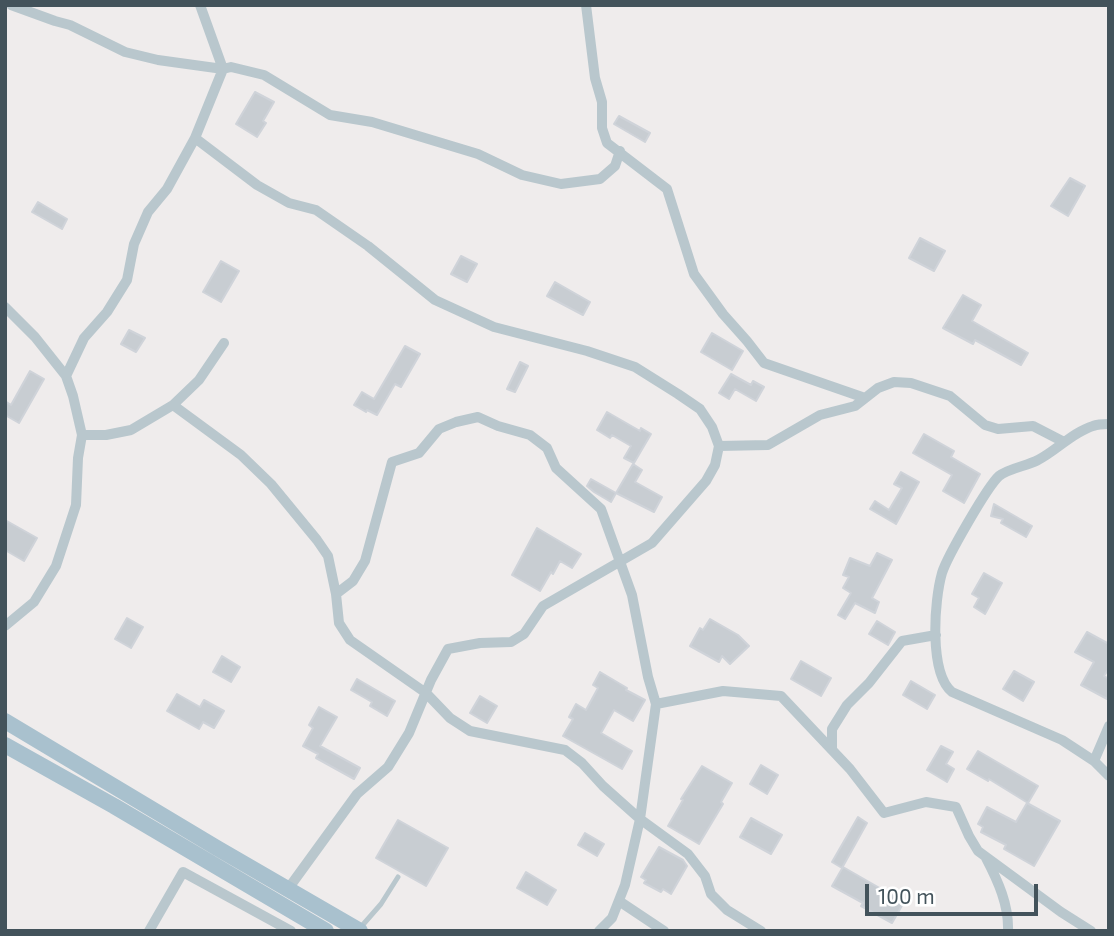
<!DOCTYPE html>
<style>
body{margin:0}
#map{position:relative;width:1114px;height:936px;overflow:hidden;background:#efecec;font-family:"Exo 2",sans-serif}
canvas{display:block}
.frame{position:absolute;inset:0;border:7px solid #43535b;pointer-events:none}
.scale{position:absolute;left:865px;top:884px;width:173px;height:32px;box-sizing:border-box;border:4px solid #43535b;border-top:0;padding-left:9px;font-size:21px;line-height:24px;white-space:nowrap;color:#43535b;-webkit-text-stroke:5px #fff;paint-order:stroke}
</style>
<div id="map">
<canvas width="1114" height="936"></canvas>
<div class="frame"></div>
<div class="scale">100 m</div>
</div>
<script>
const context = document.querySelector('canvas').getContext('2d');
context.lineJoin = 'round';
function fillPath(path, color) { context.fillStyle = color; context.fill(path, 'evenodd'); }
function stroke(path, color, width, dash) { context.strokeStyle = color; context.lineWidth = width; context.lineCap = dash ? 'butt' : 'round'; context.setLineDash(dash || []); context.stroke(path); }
const building = new Path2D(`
 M255 92 274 102 263 121 266 123 257 137 236 124Z
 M619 116 650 133 645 142 614 124Z
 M1070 178 1085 186 1068 216 1051 206Z
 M38 202 67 219 62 229 32 212Z
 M920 238 945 251 934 271 909 258Z
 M461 256 477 264 467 282 451 274Z
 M221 261 239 271 221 302 203 292Z
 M555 282 590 302 583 315 547 296Z
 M963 295 981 305 972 321 1028 353 1021 365 975 340 973 344 943 328Z
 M129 330 145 338 136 352 121 344Z
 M712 333 743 351 732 370 701 352Z
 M405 346 420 354 401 387 395 384 377 415 367 410 366 412 354 405 362 392 374 399Z
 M520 362 528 366 515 392 507 389Z
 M30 371 44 379 19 423 5 415V401L11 405Z
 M731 374 751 385 753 381 764 387 756 401 735 389 729 399 719 393Z
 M607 412 640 431 641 428 651 434 634 463 624 458 631 446 612 435 610 438 597 430Z
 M924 434 954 451 951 457 980 474 964 503 943 491 952 475 913 453Z
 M633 464 642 470 635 482 662 497 654 512 616 493Z
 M901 472 919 482 896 524 870 509 875 501 889 510 902 488 894 484Z
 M591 479 616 493 611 502 594 492 587 486Z
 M994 504 1032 526 1026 537 1001 523 1003 519 991 516Z
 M5 520 37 538 24 561 5 550Z
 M537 528 581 554 572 568 560 561 553 574 551 572 540 591 512 575Z
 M877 553 892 560 872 598 879 602 875 613 855 603 845 619 838 615 851 593 843 588 849 577 843 575 850 558 870 566Z
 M984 573 1002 583 985 614 974 607 979 598 972 594Z
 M127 618 143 627 131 648 115 639Z
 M710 619 738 635 749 646 730 664 722 656 719 662 690 646 700 628 703 630Z
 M877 621 895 632 888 645 869 634Z
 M1087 632 1109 644V668L1104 676 1109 679V700L1081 685 1094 662 1075 652Z
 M222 656 240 667 231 682 213 672Z
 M801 661 831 678 821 696 791 679Z
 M1014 671 1034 682 1023 701 1003 689Z
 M600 672 627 688 626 690 645 700 633 721 614 710 601 733 632 751 622 769 563 736 573 719 569 717 576 704 586 710 598 688 593 685Z
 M357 679 395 701 387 716 370 706 372 702 351 690Z
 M911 681 935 695 927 709 903 695Z
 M177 694 200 707 204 700 224 711 214 728 203 722 199 729 167 711Z
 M480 696 497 706 487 723 470 713Z
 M319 707 337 717 320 746 360 768 354 779 316 758 318 754 303 746 313 728 309 725Z
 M941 746 953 752 946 764 954 769 947 782 927 770Z
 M978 751 1038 786 1028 803 989 779 988 781 967 769Z
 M761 765 778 775 767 794 750 784Z
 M702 766 732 783 721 802 723 804 699 844 668 826 683 800 681 799Z
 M1027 803 1060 821 1034 866 1004 849 1006 845 981 832 983 827 978 824 987 807 1016 822Z
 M858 817 867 823 842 868 832 862Z
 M751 818 782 835 771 854 740 837Z
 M398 820 448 848 426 886 376 858Z
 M585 833 604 844 597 856 578 845Z
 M659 847 683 860 687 866 671 894 663 889 661 892 644 883 646 880 641 877Z
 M843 867 904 902 892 923 861 906 863 903 832 886Z
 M526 872 556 890 547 905 517 888Z`);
fillPath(building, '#c8cdd2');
stroke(building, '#cfd3d9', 2);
stroke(new Path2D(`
 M360 928 381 904 398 877`), '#b9c7cd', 5);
stroke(new Path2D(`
 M11 5 55 21 70 25 125 52 158 60 223 69 231 67 264 75 330 115 372 122 478 154 522 175 561 184 600 179 615 166 620 151
 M586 5 595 78 602 102V128L607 143 667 189 694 274 723 314 747 341 764 363 865 398
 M195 138 257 185 289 203 316 210 368 246 435 300 494 327 587 351 635 367 678 394 700 409 712 427 719 446 715 465 706 481 652 543 543 606 524 634 511 642 480 643 448 649 431 680 409 733 388 767 357 794 288 889
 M5 307 35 337 66 376 73 396 82 435 78 458 76 505 56 566 34 602 5 626
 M66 376 84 338 107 312 127 280 134 244 148 212 167 189 195 138 223 69 200 5
 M173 405 241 455 271 484 317 540 328 556 336 594 339 623 350 640 426 693 450 718 470 731 565 750 582 763 603 786 640 819 688 854 705 876 711 894 727 910 761 931
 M1109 424C1104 424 1098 424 1093 426 1073 432 1056 451 1038 460 1027 466 1009 468 999 476 987 487 947 557 942 573 934 601 929 673 952 692L1062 740 1094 761 1109 776
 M82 435H106L131 430 173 405 199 380 224 343
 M719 446 768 445 820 415 855 406 878 388 894 382 911 383 950 396 985 425 998 429 1033 426 1064 442
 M336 594 353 581 365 561 392 462 419 453 439 429 456 422 478 417 498 426 530 435 547 448 556 468 601 509 632 595 648 677 656 704 640 819 625 885 612 918 599 931
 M656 704 723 691 781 696 850 769 884 813 926 802 956 807 969 836 978 851 1061 912 1091 931
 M832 750V729L847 705 869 683 902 641 936 635
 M1094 761 1109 726
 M986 858C998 881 1009 905 1008 931
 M619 901 664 931
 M149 931 183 872 291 931`), '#b9c7cd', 10);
stroke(new Path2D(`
 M5 721 217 848 360 931
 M5 745 114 806 326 931`), '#a9c1ce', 16);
</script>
